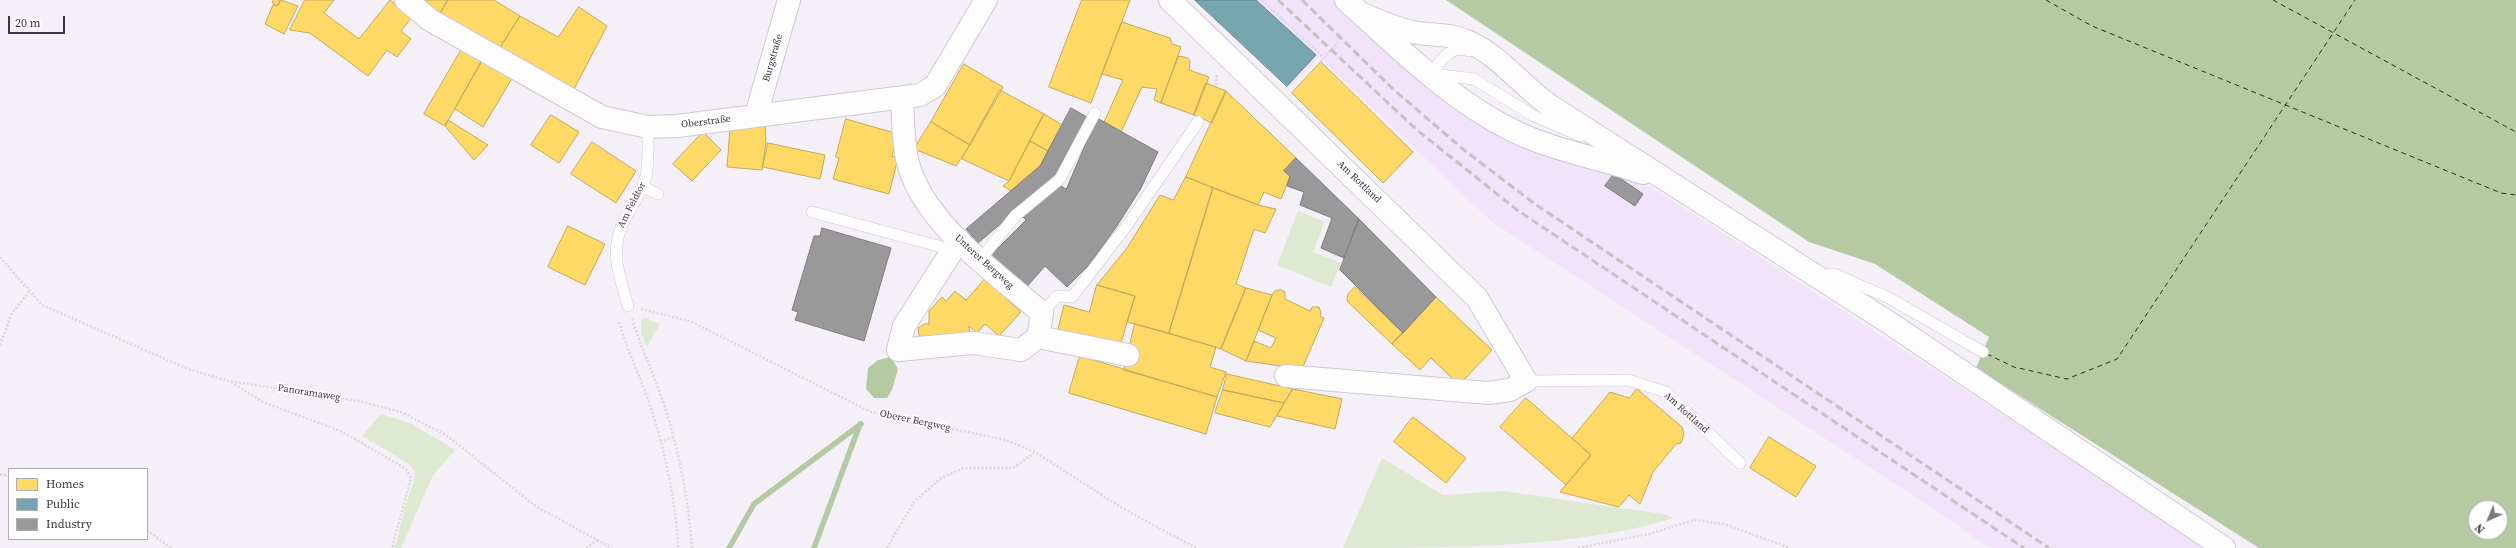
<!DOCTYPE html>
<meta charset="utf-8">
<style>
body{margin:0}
#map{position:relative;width:2516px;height:548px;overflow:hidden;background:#f5eff8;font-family:"Source Serif 4",serif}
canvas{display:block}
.legend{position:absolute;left:8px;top:468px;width:140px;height:72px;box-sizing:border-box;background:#fff;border:1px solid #b1aeb3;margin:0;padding:5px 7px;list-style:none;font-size:12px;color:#3c3540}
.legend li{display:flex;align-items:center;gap:8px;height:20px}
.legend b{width:20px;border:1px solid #b1aeb3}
.north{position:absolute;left:2468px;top:500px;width:40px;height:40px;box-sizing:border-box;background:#fff;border:1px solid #b1aeb3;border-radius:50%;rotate:224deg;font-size:11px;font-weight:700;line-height:16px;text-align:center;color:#3c3540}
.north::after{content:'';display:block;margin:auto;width:14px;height:18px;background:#7d7680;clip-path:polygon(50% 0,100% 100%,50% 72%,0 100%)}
.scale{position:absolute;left:8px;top:16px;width:57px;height:18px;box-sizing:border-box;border:2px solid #3c3540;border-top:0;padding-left:5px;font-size:12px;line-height:14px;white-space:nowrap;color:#3c3540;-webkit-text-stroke:3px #fff;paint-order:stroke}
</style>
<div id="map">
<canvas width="2516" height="548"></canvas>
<ul class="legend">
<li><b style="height:11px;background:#ffd966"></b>Homes</li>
<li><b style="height:11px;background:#76a5af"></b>Public</li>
<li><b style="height:11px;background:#999"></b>Industry</li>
</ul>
<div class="north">N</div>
<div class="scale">20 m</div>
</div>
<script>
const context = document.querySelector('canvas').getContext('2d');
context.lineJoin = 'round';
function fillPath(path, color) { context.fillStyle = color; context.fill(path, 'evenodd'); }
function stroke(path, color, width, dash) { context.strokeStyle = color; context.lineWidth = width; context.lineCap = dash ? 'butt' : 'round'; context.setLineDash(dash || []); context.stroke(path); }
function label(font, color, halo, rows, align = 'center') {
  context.font = font + ' "Source Serif 4",serif'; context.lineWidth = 4; context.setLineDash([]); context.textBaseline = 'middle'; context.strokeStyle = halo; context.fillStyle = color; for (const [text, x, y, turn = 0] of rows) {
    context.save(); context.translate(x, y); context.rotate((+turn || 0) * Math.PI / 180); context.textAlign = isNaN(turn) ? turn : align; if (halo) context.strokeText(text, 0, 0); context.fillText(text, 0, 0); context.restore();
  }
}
fillPath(new Path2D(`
 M1194 0H1332L1419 77 1625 173 1672 200 2209 548H1989L1935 510 1492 222 1319 57 1289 88Z`), '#f2e3fb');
fillPath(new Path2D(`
 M1298 211 1325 222 1313 252 1341 263 1331 287 1277 265Z
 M645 318 660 324 647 347 641 333V321Z
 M381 414 410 423 455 450 433 475 401 548H395L405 506 414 482 415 471 408 463 362 436Z
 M1382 458 1443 495 1503 491 1663 514 1674 518C1576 548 1449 548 1343 548Z`), '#dde9d1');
fillPath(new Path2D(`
 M1446 0H2516V548H2259L1976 368 1989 337 1875 264 1809 242ZM2476 508H2500V532H2476Z
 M891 357 898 369 892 390 887 398H874L866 389 868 368 878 360Z`), '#b5caa2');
const homes = new Path2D(`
 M272.5 2a3.5 3.5 0 1 1 7 0a3.5 3.5 0 1 1-7 0Z
 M281 0 298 6 284 34 265 24 273 5H278Z
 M305 0H334L324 13 359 39 390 0 412 17 401 31 411 39 397 57 387 50 368 76 310 33 290 30Z
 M427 0H448L439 15 423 5Z
 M448 0H494L520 16 499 49 439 15Z
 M1082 0H1130L1091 103 1049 87Z
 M579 7 607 26 572 93 499 49 520 16 558 37Z
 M1122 22 1170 38 1172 44 1181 47 1161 103 1154 100 1157 89 1142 87 1121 132 1104 122 1123 80 1102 74Z
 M463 47 483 59 445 126 424 114Z
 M1179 56 1188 58 1190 61 1189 70 1209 77 1194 115 1161 103Z
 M483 59 514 75 483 127 455 109Z
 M1321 62 1413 152 1383 183 1292 93Z
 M964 64 1003 87 970 145 931 122Z
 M1206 83 1226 91 1212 123 1194 115Z
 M1000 90 1044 114 1009 181 962 159Z
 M1226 91 1296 158 1284 171 1290 176 1281 199 1264 192 1258 205 1186 177Z
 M1044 114 1062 125 1048 151 1030 141Z
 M551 115 579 132 559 163 531 145Z
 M846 119 898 134 892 156 898 158 889 194 833 179 839 158 836 157Z
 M448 120 488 145 474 160 445 126Z
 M765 122 766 142 762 170 727 167 730 129Z
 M931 122 970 145 956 166 914 149Z
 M703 132 721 150 692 181 673 164Z
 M1030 141 1048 151 1040 166 1011 191 1003 186 1009 181Z
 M592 142 636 171 616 203 571 174Z
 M768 143 825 155 820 179 763 167Z
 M1186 177 1213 188 1169 333 1127 322 1135 296 1097 285 1127 248 1160 195 1173 200Z
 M1213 188 1258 205 1276 209 1265 233 1254 229 1236 284 1246 288 1221 349 1169 333Z
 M568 226 605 244 585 285 548 267Z
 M985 279 1021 312 999 336 985 324 977 333 969 326 970 337 920 342 918 328 924 324H929V311L942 297 946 301 955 291 966 300Z
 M1097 285 1135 296 1120 346 1058 329 1064 305 1089 312Z
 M1355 287 1403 333 1392 344 1347 301 1348 294Z
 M1246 288 1272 295 1246 361 1221 349Z
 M1281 290 1285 292V299L1310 311 1312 307H1319L1321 312 1320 316 1324 318 1302 369 1246 361 1254 341 1271 348 1276 338 1258 330 1272 295 1275 291Z
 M1436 297 1492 350 1459 385 1431 358 1420 370 1392 344Z
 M1135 324 1216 347 1210 367 1226 372 1217 397 1124 370Z
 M1080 356 1217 397 1206 434 1069 393Z
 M1227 374 1293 389 1284 403 1223 390Z
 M1293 389 1342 399 1335 429 1277 416Z
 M1637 389 1682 427 1684 434 1681 443 1676 444 1653 472 1640 504 1629 495 1619 507 1560 492 1591 455 1572 438 1610 392 1629 398Z
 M1223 390 1284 403 1270 427 1215 413Z
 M1526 398 1591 455 1566 485 1500 427Z
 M1413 417 1466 458 1446 483 1394 442Z
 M1769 437 1816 466 1796 497 1750 468Z`);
fillPath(homes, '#ffd966');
stroke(homes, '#c4a85b', 1);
const public = new Path2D(`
 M1195 0H1256L1316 55 1287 86Z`);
fillPath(public, '#76a5af');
stroke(public, '#65838e', 1);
const industry = new Path2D(`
 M1071 108 1087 117 1055 178 978 243 966 229 1040 166Z
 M1097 118 1158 152 1141 188 1117 226 1088 266 1067 287 1045 266 1023 291 990 256 1026 220 1021 215 1058 184 1066 189Z
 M1296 158 1359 219 1344 258 1321 248 1332 218 1300 205 1304 192 1287 186 1290 176 1284 171Z
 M1614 174 1643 194 1635 206 1605 186Z
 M1359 219 1436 297 1403 333 1340 270Z
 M822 228 891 248 864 341 795 320 798 312 792 310 814 236H820Z`);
fillPath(industry, '#999');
stroke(industry, '#7d7b7e', 1);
stroke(new Path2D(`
 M729 548 754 504 861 424
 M814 548 860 424`), '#b5caa2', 5.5);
stroke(new Path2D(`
 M2046 0 2092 26 2501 193 2516 195
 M2273 0 2516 132
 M1987 354 2014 367 2067 379 2117 359 2355 0`), '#22370a', 1, [5, 4]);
const lane = new Path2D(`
 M1431 74C1441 60 1450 44 1469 51
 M1433 74 1474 79 1532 115 1581 136
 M643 187 658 194
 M812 212 953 250
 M981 259 1015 216 1060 179 1095 113
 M1819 275 1834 274 1889 298 1983 352
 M628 306C618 271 608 248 627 215 634 203 643 190 646 176 649 161 648 143 648 127
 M1042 313 1057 296 1072 297 1128 224 1198 122
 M1526 381 1628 380 1666 392 1740 463`);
const street = new Path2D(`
 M406 0 430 20 602 117 648 127 677 126 920 95 935 86 986 0
 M1170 0 1477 298 1526 381 1510 390 1488 393 1286 376
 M902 98C903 118 903 140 907 159 921 222 996 273 1042 313L1038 337 1128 355
 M756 115 789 0
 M959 240 904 326 898 350 973 343 1021 350 1038 337`);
const primary = new Path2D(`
 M1346 0C1401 50 1457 107 1527 137 1564 153 1605 159 1643 173
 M1360 13C1377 20 1394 28 1412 32 1432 36 1451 33 1469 42 1500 56 1522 86 1549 105L1888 322 2224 548`);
stroke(lane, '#cec8d2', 12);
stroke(street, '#cec8d2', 24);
stroke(primary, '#cec8d2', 24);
stroke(new Path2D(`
 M1262 0 1324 58
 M1321 61 1338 42
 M1216 85 1217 74
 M0 257 42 305 188 369 229 381 358 401 401 412 446 435 537 507 612 548
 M641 309 690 321 871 412 1006 440 1035 452 1122 508 1196 548
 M632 319C641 348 654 374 663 402 679 449 688 498 692 548
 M619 322C628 353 641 378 651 408 665 453 676 500 678 548
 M0 345 12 313 29 292
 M231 382 263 402 343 432 406 469 411 478 392 548
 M660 441 674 437
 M0 474 9 476
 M147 530 171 548
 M586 548 598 540
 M887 548 914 502 941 478 964 468H1013L1034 453
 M1578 548 1649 534 1694 520 1724 524 1790 548`), '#dbd9db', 2.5, [2, 2]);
stroke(lane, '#fefdfe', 11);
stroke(street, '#fefdfe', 22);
stroke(primary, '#fefdfe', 22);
stroke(new Path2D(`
 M1278 0 1417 130 1517 210 2024 548
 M1302 0 1394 90 1464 150 1535 204 2049 548`), '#c4c2c4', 3, [8, 4]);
label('10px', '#3c3540', '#fff', [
 ["Burgstraße",773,58,-74],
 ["Oberstraße",706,122,-7],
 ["Am Rottland",1359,182,44],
 ["Am Feldtor",632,205,-63],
 ["Unterer Bergweg",984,262,42],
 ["Panoramaweg",309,393,9],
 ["Am Rottland",1686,413,42],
 ["Oberer Bergweg",915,421,12]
]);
</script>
